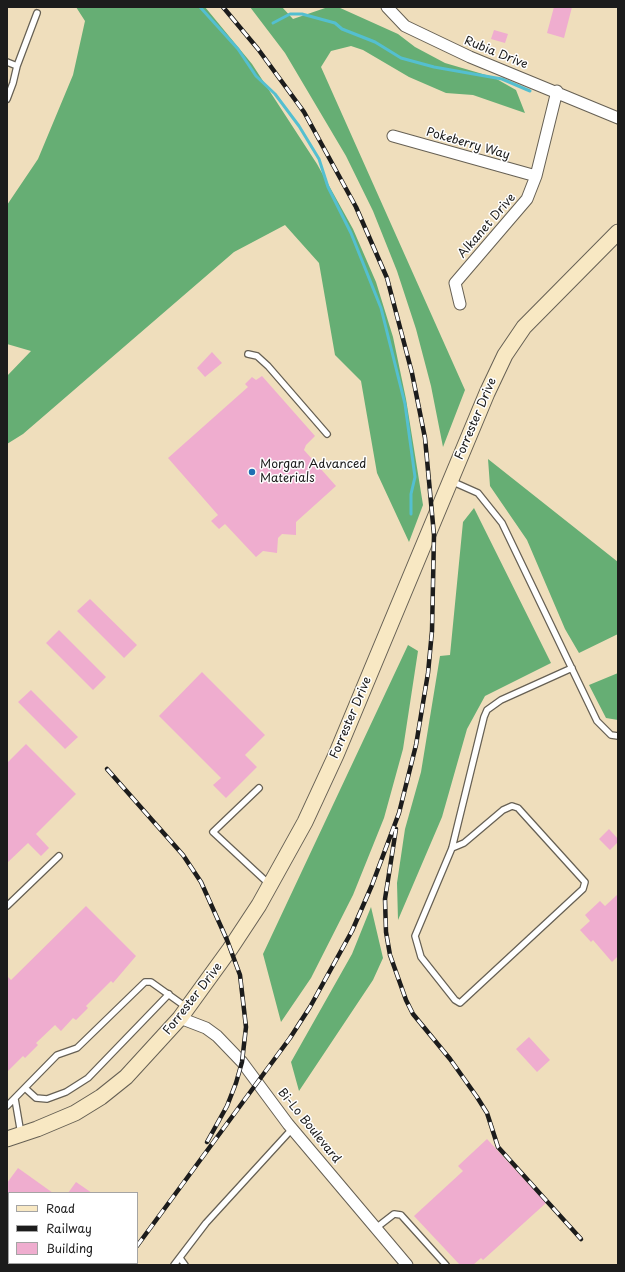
<!DOCTYPE html>
<html>
<head>
<meta charset="utf-8">
<style>
	body { margin:0 }
	#map { position:relative; width:625px; height:1272px; overflow:hidden; background:#efdebc; font-family:"Playpen Sans",sans-serif }
	canvas { display:block }
	.frame { position:absolute; inset:0; border:8px solid #1c1c1c; pointer-events:none }
	.legend { position:absolute; left:8px; top:1192px; width:130px; height:72px; box-sizing:border-box; background:#fff; border:1px solid #a4a4a4; margin:0; padding:5px 7px; list-style:none; font-size:12px; color:#1c1c1c }
	.legend li { display:flex; align-items:center; gap:8px; height:20px }
	.legend b { width:20px; border:1px solid #a4a4a4 }
</style>
</head>
<body>
<div id="map">
<canvas width="625" height="1272"></canvas>
<div class="frame"></div>
<ul class="legend">
<li><b style="height:5px;background:#f8e8c3"></b>Road</li>
<li><b style="height:5px;background:#1c1c1c"></b>Railway</li>
<li><b style="height:11px;background:#efadcf"></b>Building</li>
</ul>
</div>
<script>
const ctx = document.querySelector('canvas').getContext('2d');
ctx.lineJoin = 'round';
function fill(path, color) {
  ctx.fillStyle = color;
  ctx.fill(path, 'evenodd');
}
function shape(rows) {
  const path = new Path2D();
  for (const r of rows) {
    path.moveTo(r[0], r[1]);
    for (let i = 2; i < r.length; i += 2) path.lineTo(r[i], r[i + 1]);
  }
  return path;
}
function stroke(path, color, width, dash) {
  ctx.strokeStyle = color;
  ctx.lineWidth = width;
  ctx.lineCap = dash ? 'butt' : 'round';
  ctx.setLineDash(dash || []);
  ctx.stroke(path);
}
function write(font, color, halo, rows, align = 'center') {
  ctx.font = font + ' "Playpen Sans",sans-serif';
  ctx.lineWidth = 3;
  ctx.setLineDash([]);
  ctx.textBaseline = 'middle';
  ctx.strokeStyle = halo;
  ctx.fillStyle = color;
  for (const [text, x, y, turn = 0] of rows) {
    ctx.save();
    ctx.translate(x, y);
    ctx.rotate((+turn || 0) * Math.PI / 180);
    ctx.textAlign = isNaN(turn) ? turn : align;
    if (halo) ctx.strokeText(text, 0, 0);
    ctx.fillText(text, 0, 0);
    ctx.restore();
  }
}
fill(shape([
	[76,7,205,7,252,64,317,164,353,229,376,282,393,337,406,399,423,505,409,542,377,473,361,381,335,355,319,263,285,225,234,252,23,434,7,444,7,376,31,351,7,344,7,205,38,159,73,75,85,21],
	[250,7,282,7,293,19,328,7,338,7,398,34,415,47,445,63,493,77,516,90,525,113,473,95,446,93,409,77,363,50,351,46,331,51,321,67,465,390,443,447,431,386,416,329,397,271,373,211,346,156,285,53],
	[488,459,618,562,618,634,579,653,565,629,527,540,490,486],
	[474,508,551,663,485,696,467,729,442,817,398,920,397,883,405,829,421,772,440,656,450,655,463,522],
	[408,645,418,651,403,749,384,818,353,895,311,978,281,1022,263,954],
	[618,673,618,720,606,718,589,685],
	[371,907,383,958,373,980,299,1091,291,1062,352,954]
]), '#66ae74');
stroke(shape([
	[200,7,238,49,256,76,275,94,299,126,319,159,328,187,351,233,381,308,405,404,415,477,411,494,411,514],
	[273,23,290,14,302,14,335,23,342,29,375,42,401,58,434,67,502,79,530,91]
]), '#54bfd0', 3);
fill(shape([
	[554,7,572,7,564,38,547,33],
	[494,30,508,34,505,43,491,39],
	[212,352,222,363,205,377,197,368],
	[262,376,315,436,306,445,304,450,336,486,296,522,296,535,282,534,278,538,277,553,263,551,256,557,225,524,219,529,211,521,218,515,168,458,248,387,245,384,252,377,256,380],
	[90,599,137,645,124,658,77,611],
	[59,630,106,677,93,690,46,643],
	[202,672,265,735,245,755,257,767,226,798,213,785,221,778,159,716],
	[31,690,78,737,65,749,18,702],
	[26,744,76,794,36,834,49,848,41,856,28,843,7,863,7,763],
	[609,829,618,839,618,842,610,850,599,839],
	[618,894,618,956,612,962,593,940,591,942,580,930,590,921,585,915,600,901,605,906],
	[86,906,136,956,113,983,111,981,86,1006,88,1008,76,1020,73,1018,61,1031,55,1025,36,1043,38,1045,25,1058,23,1056,7,1072,7,976,11,980],
	[529,1037,550,1060,537,1072,516,1049],
	[487,1139,546,1203,483,1260,481,1258,473,1265,460,1265,414,1216,463,1171,458,1166],
	[18,1168,53,1193,7,1193,7,1183],
	[76,1182,92,1193,68,1193]
]), '#efadcf');
const lane = shape([
	[7,62,17,66],
	[7,99,13,83,17,66,37,13],
	[248,354,257,356,268,366,327,434],
	[451,481,478,493,502,523,597,721,611,735,618,736],
	[259,788,213,832,269,884],
	[452,848,464,843,503,810,512,806,518,808,585,882,583,889,460,1003,455,1000,421,957,415,936,452,848,484,717,487,710,501,700,572,668],
	[7,906,59,856],
	[25,1088,36,1098,47,1099,66,1092,88,1078,169,994],
	[15,1099,21,1134],
	[7,1106,57,1055,77,1048,145,982,151,982,186,1007],
	[376,1228,394,1214,401,1215,446,1265],
	[180,1258,185,1265],
	[174,1265,206,1223,292,1129]
]);
const street = shape([
	[387,7,405,26,470,57,618,118],
	[393,136,536,176],
	[460,304,455,283,527,199,536,176,557,91],
	[180,1018,206,1028,217,1036,242,1062,288,1124,407,1265]
]);
const secondary = shape([
	[7,1139,37,1129,75,1113,101,1097,126,1077,180,1018,230,949,259,905,305,822,336,755,487,393,505,355,524,327,618,232]
]);
stroke(lane, '#666054', 8);
stroke(street, '#666054', 13);
stroke(secondary, '#666054', 17);
stroke(lane, '#fff', 5.5);
stroke(street, '#fff', 11);
stroke(secondary, '#f8e8c3', 15);
const rail = shape([
	[107,769,183,855,201,882,227,940,240,975,246,1027,242,1062,236,1083,227,1106,207,1142],
	[396,829,385,899,386,932,390,955,406,1000,413,1014,450,1059,477,1097,487,1113,498,1147,581,1239],
	[137,1246,290,1038,310,1007,352,931,372,885,399,813,416,745,428,673,432,631,434,535,425,438,412,373,387,278,356,207,304,112,258,49,223,7],
	[123,1265,125,1263]
]);
stroke(rail, '#1c1c1c', 4.5);
stroke(rail, '#fff', 3, [9]);
for (const [x, y, r, color] of [
	[252,472,4,"#1f6fb2"]
]) {
  const dot = new Path2D();
  dot.arc(x, y, r, 0, 2 * Math.PI);
  ctx.fillStyle = color;
  ctx.fill(dot);
  stroke(dot, '#fff', 1.5);
}
write('12px', '#1c1c1c', '#fff', [
	["Rubia Drive",496,53,22],
	["Pokeberry Way",468,144,16],
	["Alkanet Drive",487,226,-49],
	["Forrester Drive",476,419,-67],
	["Forrester Drive",351,718,-67],
	["Forrester Drive",193,999,-52],
	["Bi-Lo Boulevard",309,1126,51]
]);
write('12px', '#1c1c1c', '#fff', [
	["Morgan Advanced",260,465],
	["Materials",260,479]
], 'left');
</script>
</body>
</html>
